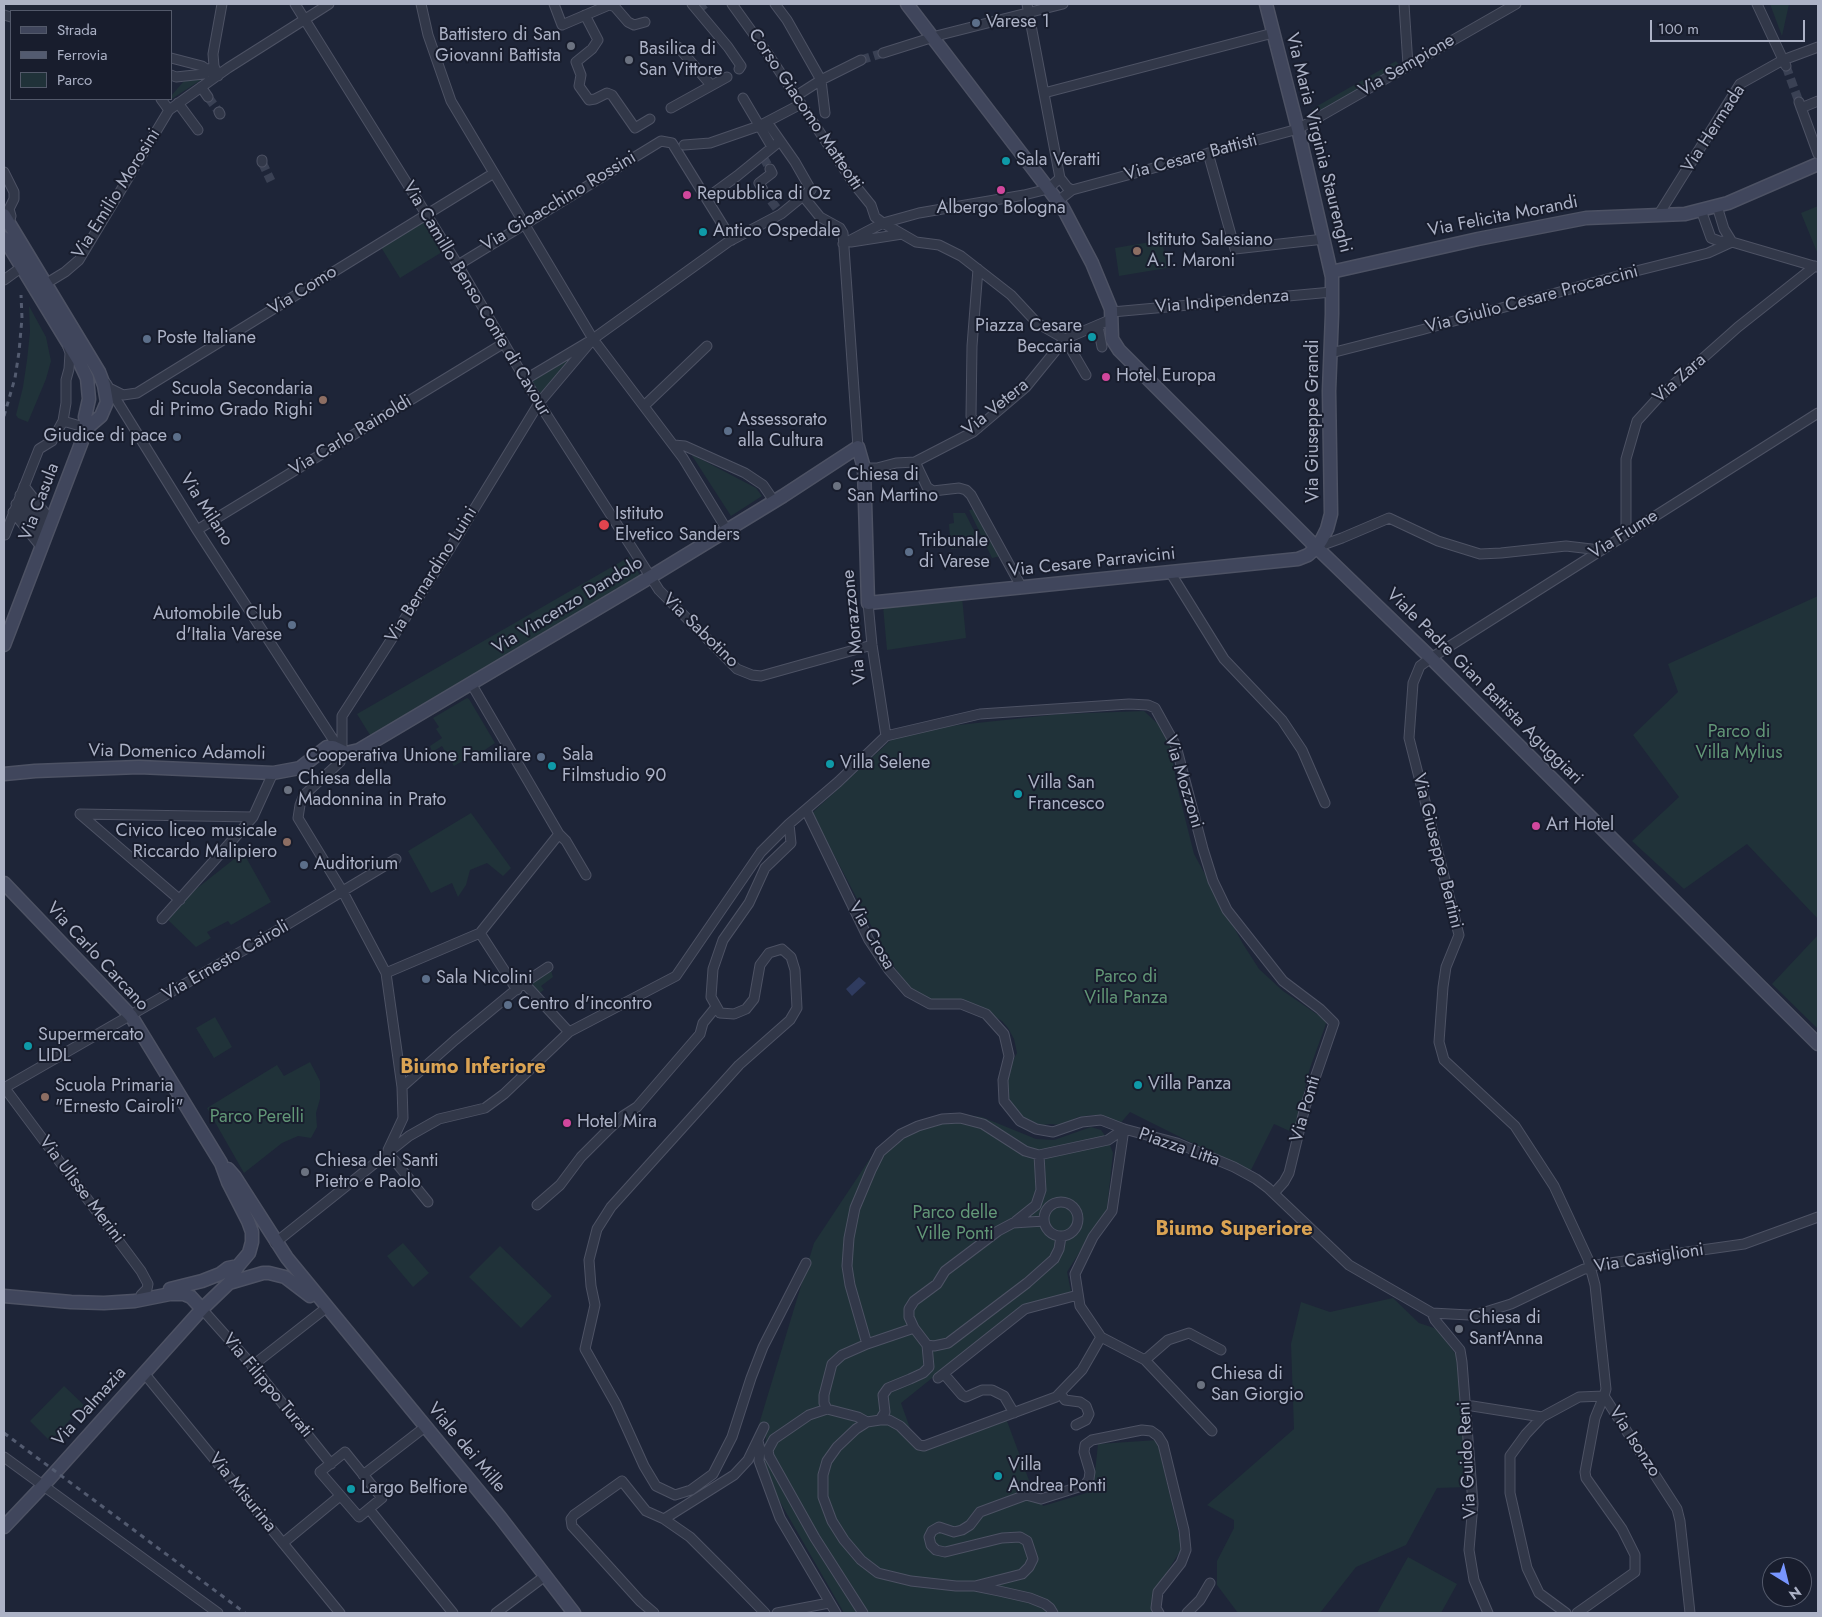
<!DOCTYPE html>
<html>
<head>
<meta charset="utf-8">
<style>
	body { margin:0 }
	#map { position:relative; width:1822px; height:1617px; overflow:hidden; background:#1e2538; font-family:Jost,sans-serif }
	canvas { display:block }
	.frame { position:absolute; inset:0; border:5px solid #acb2c6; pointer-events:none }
	.legend { position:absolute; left:10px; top:10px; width:162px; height:90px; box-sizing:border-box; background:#181d2d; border:1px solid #53596a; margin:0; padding:6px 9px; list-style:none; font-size:15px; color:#acb2c6 }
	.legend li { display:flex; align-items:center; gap:10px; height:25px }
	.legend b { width:25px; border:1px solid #53596a }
	.north { position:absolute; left:1762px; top:1557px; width:50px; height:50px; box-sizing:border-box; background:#181d2d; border:1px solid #53596a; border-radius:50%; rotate:144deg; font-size:14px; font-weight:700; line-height:20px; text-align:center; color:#acb2c6 }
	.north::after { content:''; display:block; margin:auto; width:18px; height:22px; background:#7896ff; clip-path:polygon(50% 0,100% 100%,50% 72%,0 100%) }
	.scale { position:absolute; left:1650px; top:20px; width:155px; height:22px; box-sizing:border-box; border:2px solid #acb2c6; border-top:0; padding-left:6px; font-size:15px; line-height:18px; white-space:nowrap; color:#acb2c6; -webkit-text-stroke:4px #181d2d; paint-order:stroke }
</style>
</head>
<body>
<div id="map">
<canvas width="1822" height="1617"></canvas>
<div class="frame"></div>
<ul class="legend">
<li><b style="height:6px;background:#40465c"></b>Strada</li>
<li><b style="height:6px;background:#535b70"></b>Ferrovia</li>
<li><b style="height:14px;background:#203239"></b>Parco</li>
</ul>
<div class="north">N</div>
<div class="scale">100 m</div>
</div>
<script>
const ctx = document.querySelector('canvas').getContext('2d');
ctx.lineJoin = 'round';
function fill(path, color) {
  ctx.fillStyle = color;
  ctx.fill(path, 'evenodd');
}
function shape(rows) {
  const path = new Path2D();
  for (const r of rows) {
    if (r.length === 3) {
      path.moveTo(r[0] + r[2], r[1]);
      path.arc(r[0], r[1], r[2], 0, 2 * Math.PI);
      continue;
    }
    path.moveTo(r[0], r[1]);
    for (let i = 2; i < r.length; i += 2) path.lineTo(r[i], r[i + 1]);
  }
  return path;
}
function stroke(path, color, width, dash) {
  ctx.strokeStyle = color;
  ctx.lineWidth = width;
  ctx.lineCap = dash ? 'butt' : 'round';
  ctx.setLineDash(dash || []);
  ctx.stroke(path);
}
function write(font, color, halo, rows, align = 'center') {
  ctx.font = font + ' Jost,sans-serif';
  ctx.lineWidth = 4;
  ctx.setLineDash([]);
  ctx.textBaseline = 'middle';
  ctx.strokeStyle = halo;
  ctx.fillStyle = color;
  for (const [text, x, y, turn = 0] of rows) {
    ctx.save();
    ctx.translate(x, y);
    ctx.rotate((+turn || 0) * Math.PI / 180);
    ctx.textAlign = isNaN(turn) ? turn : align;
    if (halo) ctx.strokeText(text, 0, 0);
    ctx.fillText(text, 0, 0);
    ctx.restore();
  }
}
fill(shape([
	[1770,4,1789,4,1782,36],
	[1396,61,1401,67,1314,117,1312,109],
	[204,76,204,78,170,100,168,100,171,99,171,96,184,81],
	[1818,206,1818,251,1817,252,1801,213],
	[421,218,442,252,400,278,379,244],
	[1162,240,1167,268,1119,276,1115,248],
	[29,306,46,337,51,361,46,379,28,422,18,418,16,415,23,387,27,360,30,332],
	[585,346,545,397,535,388,530,379],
	[691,454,756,488,762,496,731,516],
	[976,509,1001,556,992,558,969,510],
	[953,513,965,513,982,546,951,549,949,524,954,523],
	[629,557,640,575,370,735,357,714],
	[1818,596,1818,919,1747,844,1684,889,1632,841,1679,797,1633,735,1678,692,1668,664],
	[962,597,966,638,887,650,883,606],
	[467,698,469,699,495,743,473,758,471,756,454,766,442,746,432,752,430,746,442,738,436,729,439,727,433,718],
	[1144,711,1158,724,1170,745,1177,786,1194,854,1243,944,1259,969,1283,991,1327,1021,1310,1068,1294,1133,1274,1124,1250,1172,1130,1112,1118,1126,1103,1116,1092,1115,1078,1117,1062,1125,1050,1124,1037,1126,1026,1120,1015,1110,1010,1099,1004,1101,1003,1080,1017,1053,1014,1039,1008,1028,1002,1021,974,1004,959,1000,940,1002,922,998,908,988,886,954,812,813,892,739,931,728,1060,714],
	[471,813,511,868,503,876,487,863,470,870,466,885,458,897,452,883,431,893,408,851],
	[243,852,271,902,231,925,228,921,207,932,211,938,196,947,168,920,186,897],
	[1818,935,1818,1029,1772,984],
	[550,967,553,977,541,986,544,990,536,995,526,983],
	[215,1017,232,1047,214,1058,196,1028],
	[310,1062,320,1081,320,1099,316,1113,317,1127,311,1138,298,1136,282,1143,244,1173,207,1108,277,1065,284,1076],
	[951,1113,982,1117,1036,1139,1054,1140,1091,1127,1101,1130,1108,1140,1113,1153,1107,1209,1067,1272,1071,1292,1022,1306,901,1403,916,1445,1004,1413,1030,1483,1043,1506,1093,1491,1098,1444,1157,1440,1182,1548,1154,1593,1152,1613,844,1613,776,1495,763,1459,766,1437,756,1434,814,1243,875,1151,904,1128,930,1118],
	[403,1243,429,1273,413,1287,387,1256],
	[500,1246,552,1296,521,1328,469,1277],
	[1393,1298,1419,1323,1437,1329,1457,1356,1469,1487,1437,1488,1406,1545,1356,1567,1320,1613,1238,1613,1217,1585,1217,1561,1234,1528,1234,1520,1207,1505,1294,1429,1291,1344,1301,1302,1330,1312],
	[64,1386,84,1405,50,1441,30,1421],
	[1408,1557,1457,1584,1441,1613,1377,1613]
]), '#203239');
fill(shape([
	[859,977,866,983,852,996,846,989]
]), '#2f3b5f');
stroke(shape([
	[700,8,705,4],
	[861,60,883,53],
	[1786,66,1799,102],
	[208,97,219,112],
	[763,157,770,169],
	[262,162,271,181],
	[763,190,778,210]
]), '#3a4154', 9, [9, 4.5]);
const street = shape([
	[295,4,458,265,539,403,659,590,737,669,752,675,761,676,872,645],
	[421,4,428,35,451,101,593,339,683,458,727,530],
	[554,4,562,25,609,5],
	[608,4,615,7,628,22,634,25,645,22],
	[692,4,728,47,741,66,739,69],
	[732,4,768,54,854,184,871,205,875,217,883,223,916,242,939,245,961,256,1011,295,1037,323,1065,339,1086,375],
	[775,4,787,20,821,80,825,113],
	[1027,4,1060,178,1067,187,1072,190],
	[1404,4,1408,65],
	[1757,4,1786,66],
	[4,15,11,17],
	[585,15,598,40,592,49,576,62,581,75,579,86,589,100,595,99,607,93,612,95,635,128,650,119],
	[678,47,711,85],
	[883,53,940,35,1063,4],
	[171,58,202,66,217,76],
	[171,75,176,77,204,74,211,68],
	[218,76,214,66,213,54,222,4],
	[201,87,208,97],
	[1044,93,1273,33],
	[796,96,821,80,861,60],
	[743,98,772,147],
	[161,99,169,110],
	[1799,102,1818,154],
	[178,103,198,130],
	[671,108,727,77],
	[1801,108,1818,101],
	[219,112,220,114],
	[767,122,795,162,811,190,803,196,820,217,840,228,843,233,858,447],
	[684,145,710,143,759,126,801,104],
	[1208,153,1235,249,1324,239],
	[262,160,262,162],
	[4,172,14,192,14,199,9,209,11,216,9,223],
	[763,190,759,183,772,173,770,169],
	[707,198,737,176,780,141],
	[1058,201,1072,190,1298,129,1516,4],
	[1717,206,1724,229,1732,242],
	[1701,210,1711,238,1719,241,1732,242,1817,267],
	[1659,214,1740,84,1783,60,1818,47],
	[851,242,902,234],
	[843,244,883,223,919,213,1024,195,1048,189,1060,178],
	[458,265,661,141,672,143,732,240],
	[4,280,26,264],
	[42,286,65,272,79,260,169,110,228,68,329,4],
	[1112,312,1332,292],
	[1093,328,1098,326,1102,347],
	[1331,353,1421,330,1636,271,1708,253,1732,242],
	[526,379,593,339,728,242,781,214,803,196],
	[106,383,197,530,340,750],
	[109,388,123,395,137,393,494,173],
	[644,406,707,346],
	[63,421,87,428],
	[978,428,971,416,972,346,978,269],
	[674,445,685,446,745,473,763,485,774,501],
	[915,462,927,487,933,491,959,488,966,490,971,495,1022,588],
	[864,468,877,468,896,463,915,462,973,432,1026,387,1065,339,1112,319],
	[24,486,52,522],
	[20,495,48,531],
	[16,504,45,539],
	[13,512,42,548],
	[197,530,504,343],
	[1626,534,1626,459,1637,421,1657,399,1738,327,1815,266],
	[5,535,39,449,52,441,63,421,66,403,66,380,69,369,70,353,68,347],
	[1317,547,1342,538,1389,518,1438,541,1480,554,1501,553,1566,546,1600,550],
	[1170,572,1224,659,1282,720,1302,750,1325,803],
	[868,603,872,645,886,736],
	[472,685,559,834,566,841,586,875],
	[806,810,869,940,889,970,908,992,930,1004,961,1004,986,1014,1004,1034,1009,1056,1003,1080,1004,1101,1020,1121,1036,1129,1053,1132,1082,1122,1101,1120,1124,1129,1177,1143,1234,1167,1256,1179,1268,1188,1349,1265,1432,1313,1469,1315,1482,1313,1511,1304,1584,1269,1590,1269,1596,1265,1744,1244,1818,1217],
	[80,814,253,817],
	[80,814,180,900],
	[789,824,791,843,765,868,749,903,723,940,713,969,711,997,720,1013,734,1014,746,1009,754,999,760,965,769,953,782,949,791,957,795,970,797,1008,790,1020,739,1065,611,1207,597,1229,589,1260,591,1286,595,1305,585,1349,616,1404,644,1466,656,1486,675,1495,691,1490,713,1474,732,1437,751,1378,763,1347,806,1263],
	[162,919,253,817,273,773],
	[480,933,517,990],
	[386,973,480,933,559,834],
	[524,983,569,1032],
	[4,1087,141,1271,148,1284,147,1289,141,1295],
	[402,1087,455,1040,524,983,548,967],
	[4,1088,263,939,396,859],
	[1124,1129,1112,1211,1093,1237,1075,1274,1080,1306,1101,1337,1145,1360,1168,1340,1189,1333,1221,1350],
	[388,1150,403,1118,402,1087,386,973,343,892,298,818,300,805,304,795,340,762,342,755,342,716,451,547,539,403,593,339],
	[394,1160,428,1202],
	[1061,1219,17],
	[537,1205,560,1185,581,1157,607,1131,623,1116,637,1107,700,1034,703,1023,716,1007],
	[1016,1221,1036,1205,1041,1190,1039,1155],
	[275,1243,409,1136,439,1119,485,1108,504,1094,569,1032,676,976,761,852,789,824,838,782,886,736,980,714,1129,704,1148,705,1155,708,1176,746,1203,849,1213,881,1227,910,1283,981,1320,1009,1334,1023,1305,1107,1289,1173,1284,1182,1274,1193],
	[202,1309,251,1364,331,1464],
	[1432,1313,1435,1320,1460,1350,1462,1362,1473,1504,1469,1550,1474,1580,1488,1613],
	[867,1344,850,1285,847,1266,849,1238,855,1208,871,1170,880,1152,901,1134,918,1126,942,1119,960,1118,983,1124,1025,1151,1039,1155,1108,1140,1124,1129],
	[927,1345,934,1346,948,1343,1027,1283,1054,1259,1059,1249,1061,1237],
	[1145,1360,1212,1431],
	[252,1366,326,1308],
	[144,1373,340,1613],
	[944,1374,962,1395,966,1397,982,1390,992,1390,1004,1396,1014,1413],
	[938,1378,1025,1309,1078,1295],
	[1060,1393,1065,1400,1080,1402,1086,1406,1089,1414,1086,1420,1076,1425],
	[1466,1405,1542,1417],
	[827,1409,809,1415,774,1439,768,1450,769,1456,815,1538,863,1613],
	[880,1420,885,1412,883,1395,888,1388,910,1379,923,1373,929,1367,927,1345,914,1328],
	[867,1422,858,1417,827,1409,824,1403,824,1395,832,1364,842,1355,867,1344,914,1328,909,1317,909,1309,914,1301,937,1284,945,1271,998,1231,1013,1223,1044,1221],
	[758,1441,760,1449,759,1461,780,1518,836,1613],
	[345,1452,382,1498,359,1517,320,1472,345,1452],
	[4,1457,218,1613],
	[363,1475,425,1427],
	[369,1509,453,1613],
	[664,1519,734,1475,748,1460,764,1427],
	[283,1543,340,1496],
	[975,1586,1022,1574,1029,1567,1033,1559,1027,1541,1020,1537,1002,1538,945,1552,936,1550,931,1545,929,1537,932,1531,939,1527,954,1532,962,1530,970,1525,980,1512,1026,1495,1041,1499,1085,1485,1089,1479,1090,1472,1084,1452,1085,1445,1092,1440,1142,1430,1151,1431,1158,1436,1163,1444,1184,1530,1186,1550,1181,1563,1158,1592,1156,1608,1159,1613],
	[496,1613,545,1576],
	[654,1613,640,1601,572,1526,571,1519,574,1515,622,1481,646,1511,664,1519,690,1537,728,1575,765,1613],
	[777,1613,829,1603],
	[1053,1613,1050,1608,1045,1604,1030,1598,999,1591,975,1586,956,1586,911,1581,878,1573,861,1560,844,1540,832,1521,823,1497,823,1475,827,1461,837,1447,856,1429,867,1422,880,1420,889,1420,900,1426,919,1445,924,1446,1056,1397,1082,1370,1101,1337],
	[1187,1613,1200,1600,1210,1583],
	[1566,1613,1539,1593,1527,1568,1510,1493,1510,1456,1526,1434,1542,1417,1579,1397,1604,1396,1595,1418,1585,1472,1586,1478,1622,1529,1635,1555,1635,1572,1577,1613],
	[1690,1613,1680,1521,1677,1509,1604,1396,1606,1389,1595,1285,1588,1259,1554,1186,1515,1126,1444,1060,1439,1042,1443,987,1446,967,1459,935,1409,738,1413,683,1420,666,1431,658,1818,413]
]);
const secondary = shape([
	[907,4,1063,208,1092,263,1111,309,1112,339,1119,350,1313,544,1431,658,1818,1044],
	[4,215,99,372,104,385,107,402,101,416,87,428],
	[4,238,79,361,87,378,89,399,85,417,87,428,4,645],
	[1331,272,1478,239,1586,218,1685,214,1728,203,1818,164],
	[4,774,35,771,139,767,273,773,300,768,327,747,333,747,346,753,359,750,642,582,783,496,858,447,864,468,868,603,1298,559,1308,555,1317,547,1322,539,1327,529,1331,514,1329,391,1332,314,1332,277,1298,129,1266,4],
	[4,883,131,1016,221,1163,228,1182,248,1221,252,1232,252,1242,249,1253,238,1266,229,1283,202,1309,42,1487,4,1527],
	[228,1169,235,1177,287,1258,500,1517,574,1613],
	[229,1283,263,1273,269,1273,285,1277,310,1296],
	[170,1289,202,1281,220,1274,228,1268,238,1266],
	[4,1296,71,1302,104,1303,135,1301,170,1294,184,1294,191,1297,202,1309]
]);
stroke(street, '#4d5264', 11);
stroke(secondary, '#4d5264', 15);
stroke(street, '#323849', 9);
stroke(secondary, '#40465c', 12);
stroke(shape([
	[4,416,15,378,19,352,22,318,21,295],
	[4,1433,245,1613]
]), '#535b70', 3, [5, 5]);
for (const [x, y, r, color] of [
	[976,23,5,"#5c6f8a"],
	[571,46,5,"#6b7280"],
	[629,60,5,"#6b7280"],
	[1006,161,5,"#0f9aa8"],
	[1001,190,5,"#d1479c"],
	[687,195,5,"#d1479c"],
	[703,232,5,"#0f9aa8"],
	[1137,251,5,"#8d6e63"],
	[1092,337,5,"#0f9aa8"],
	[147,339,5,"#5c6f8a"],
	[1106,377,5,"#d1479c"],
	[323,400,5,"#8d6e63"],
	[728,431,5,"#5c6f8a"],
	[177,437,5,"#5c6f8a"],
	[837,486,5,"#6b7280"],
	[604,525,6,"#e0444e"],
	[909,552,5,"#5c6f8a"],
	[292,625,5,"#5c6f8a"],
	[541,757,5,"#5c6f8a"],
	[830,764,5,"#0f9aa8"],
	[552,766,5,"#0f9aa8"],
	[288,790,5,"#6b7280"],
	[1018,794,5,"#0f9aa8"],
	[1536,826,5,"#d1479c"],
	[287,842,5,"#8d6e63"],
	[304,865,5,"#5c6f8a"],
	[426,979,5,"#5c6f8a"],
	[508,1005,5,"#5c6f8a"],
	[28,1046,5,"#0f9aa8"],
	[1138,1085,5,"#0f9aa8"],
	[45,1097,5,"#8d6e63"],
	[567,1123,5,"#d1479c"],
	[305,1172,5,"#6b7280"],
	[1459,1329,5,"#6b7280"],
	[1201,1385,5,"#6b7280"],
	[998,1476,5,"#0f9aa8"],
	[351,1489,5,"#0f9aa8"]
]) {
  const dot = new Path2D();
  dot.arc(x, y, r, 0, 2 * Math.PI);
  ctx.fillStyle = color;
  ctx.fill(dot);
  stroke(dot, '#181d2d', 2);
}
write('18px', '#acb2c6', '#181d2d', [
	["Varese 1",986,23],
	["Battistero di San",561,36,"right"],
	["Giovanni Battista",561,57,"right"],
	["Basilica di",639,50],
	["San Vittore",639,71],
	["Sala Veratti",1016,161],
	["Repubblica di Oz",697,195],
	["Albergo Bologna",1001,209,"center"],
	["Antico Ospedale",713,232],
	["Istituto Salesiano",1147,241],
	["A.T. Maroni",1147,262],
	["Piazza Cesare",1082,327,"right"],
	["Beccaria",1082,348,"right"],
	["Poste Italiane",157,339],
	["Hotel Europa",1116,377],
	["Scuola Secondaria",313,390,"right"],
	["di Primo Grado Righi",313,411,"right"],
	["Assessorato",738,421],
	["alla Cultura",738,442],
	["Giudice di pace",167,437,"right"],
	["Chiesa di",847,476],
	["San Martino",847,497],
	["Istituto",615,515],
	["Elvetico Sanders",615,536],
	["Tribunale",919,542],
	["di Varese",919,563],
	["Automobile Club",282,615,"right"],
	["d'Italia Varese",282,636,"right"],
	["Sala",562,756],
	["Filmstudio 90",562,777],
	["Cooperativa Unione Familiare",531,757,"right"],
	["Villa Selene",840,764],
	["Chiesa della",298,780],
	["Madonnina in Prato",298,801],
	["Villa San",1028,784],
	["Francesco",1028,805],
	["Art Hotel",1546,826],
	["Civico liceo musicale",277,832,"right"],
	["Riccardo Malipiero",277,853,"right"],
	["Auditorium",314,865],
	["Sala Nicolini",436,979],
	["Centro d'incontro",518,1005],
	["Supermercato",38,1036],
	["LIDL",38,1057],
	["Villa Panza",1148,1085],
	["Scuola Primaria",55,1087],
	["\"Ernesto Cairoli\"",55,1108],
	["Hotel Mira",577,1123],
	["Chiesa dei Santi",315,1162],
	["Pietro e Paolo",315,1183],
	["Chiesa di",1469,1319],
	["Sant'Anna",1469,1340],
	["Chiesa di",1211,1375],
	["San Giorgio",1211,1396],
	["Villa",1008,1466],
	["Andrea Ponti",1008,1487],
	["Largo Belfiore",361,1489]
], 'left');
write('18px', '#acb2c6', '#181d2d', [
	["Via Sempione",1407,66,-30],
	["Corso Giacomo Matteotti",805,110,56],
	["Via Hermada",1714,129,-57],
	["Via Maria Virginia Staurenghi",1318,143,76],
	["Via Cesare Battisti",1191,158,-15],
	["Via Emilio Morosini",117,194,-58],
	["Via Gioacchino Rossini",559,202,-31],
	["Via Felicita Morandi",1503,217,-11],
	["Via Como",303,291,-32],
	["Via Camillo Benso Conte di Cavour",476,299,59],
	["Via Giulio Cesare Procaccini",1532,300,-15],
	["Via Indipendenza",1222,302,-5],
	["Via Zara",1680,379,-42],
	["Via Vetera",996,408,-39],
	["Via Giuseppe Grandi",1314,421,-90],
	["Via Carlo Rainoldi",351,436,-31],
	["Via Casula",40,502,-69],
	["Via Milano",206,510,57],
	["Via Fiume",1624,535,-32],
	["Via Cesare Parravicini",1092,563,-6],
	["Via Bernardino Luini",432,575,-58],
	["Via Vincenzo Dandolo",568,606,-31],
	["Via Morazzone",855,627,-96],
	["Via Sabotino",700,631,44],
	["Viale Padre Gian Battista Aguggiari",1484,687,45],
	["Via Domenico Adamoli",177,753,1],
	["Via Mozzoni",1183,782,73],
	["Via Giuseppe Bertini",1437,851,76],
	["Via Crosa",871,936,60],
	["Via Carlo Carcano",97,957,47],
	["Via Ernesto Cairoli",226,961,-30],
	["Via Ponti",1306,1109,-74],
	["Piazza Litta",1179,1148,19],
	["Via Ulisse Merini",81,1190,53],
	["Via Castiglioni",1649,1259,-9],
	["Via Filippo Turati",267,1386,50],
	["Via Dalmazia",90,1407,-48],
	["Via Isonzo",1634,1442,57],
	["Viale dei Mille",466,1448,50],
	["Via Guido Reni",1468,1460,-93],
	["Via Misurina",242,1493,51]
]);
write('18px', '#629777', '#181d2d', [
	["Parco di",1739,733],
	["Villa Mylius",1739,754],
	["Parco di",1126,978],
	["Villa Panza",1126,999],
	["Parco Perelli",257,1118],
	["Parco delle",955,1214],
	["Ville Ponti",955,1235]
]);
write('bold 20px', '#daa353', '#181d2d', [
	["Biumo Inferiore",473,1068],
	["Biumo Superiore",1234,1230]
]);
</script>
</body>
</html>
